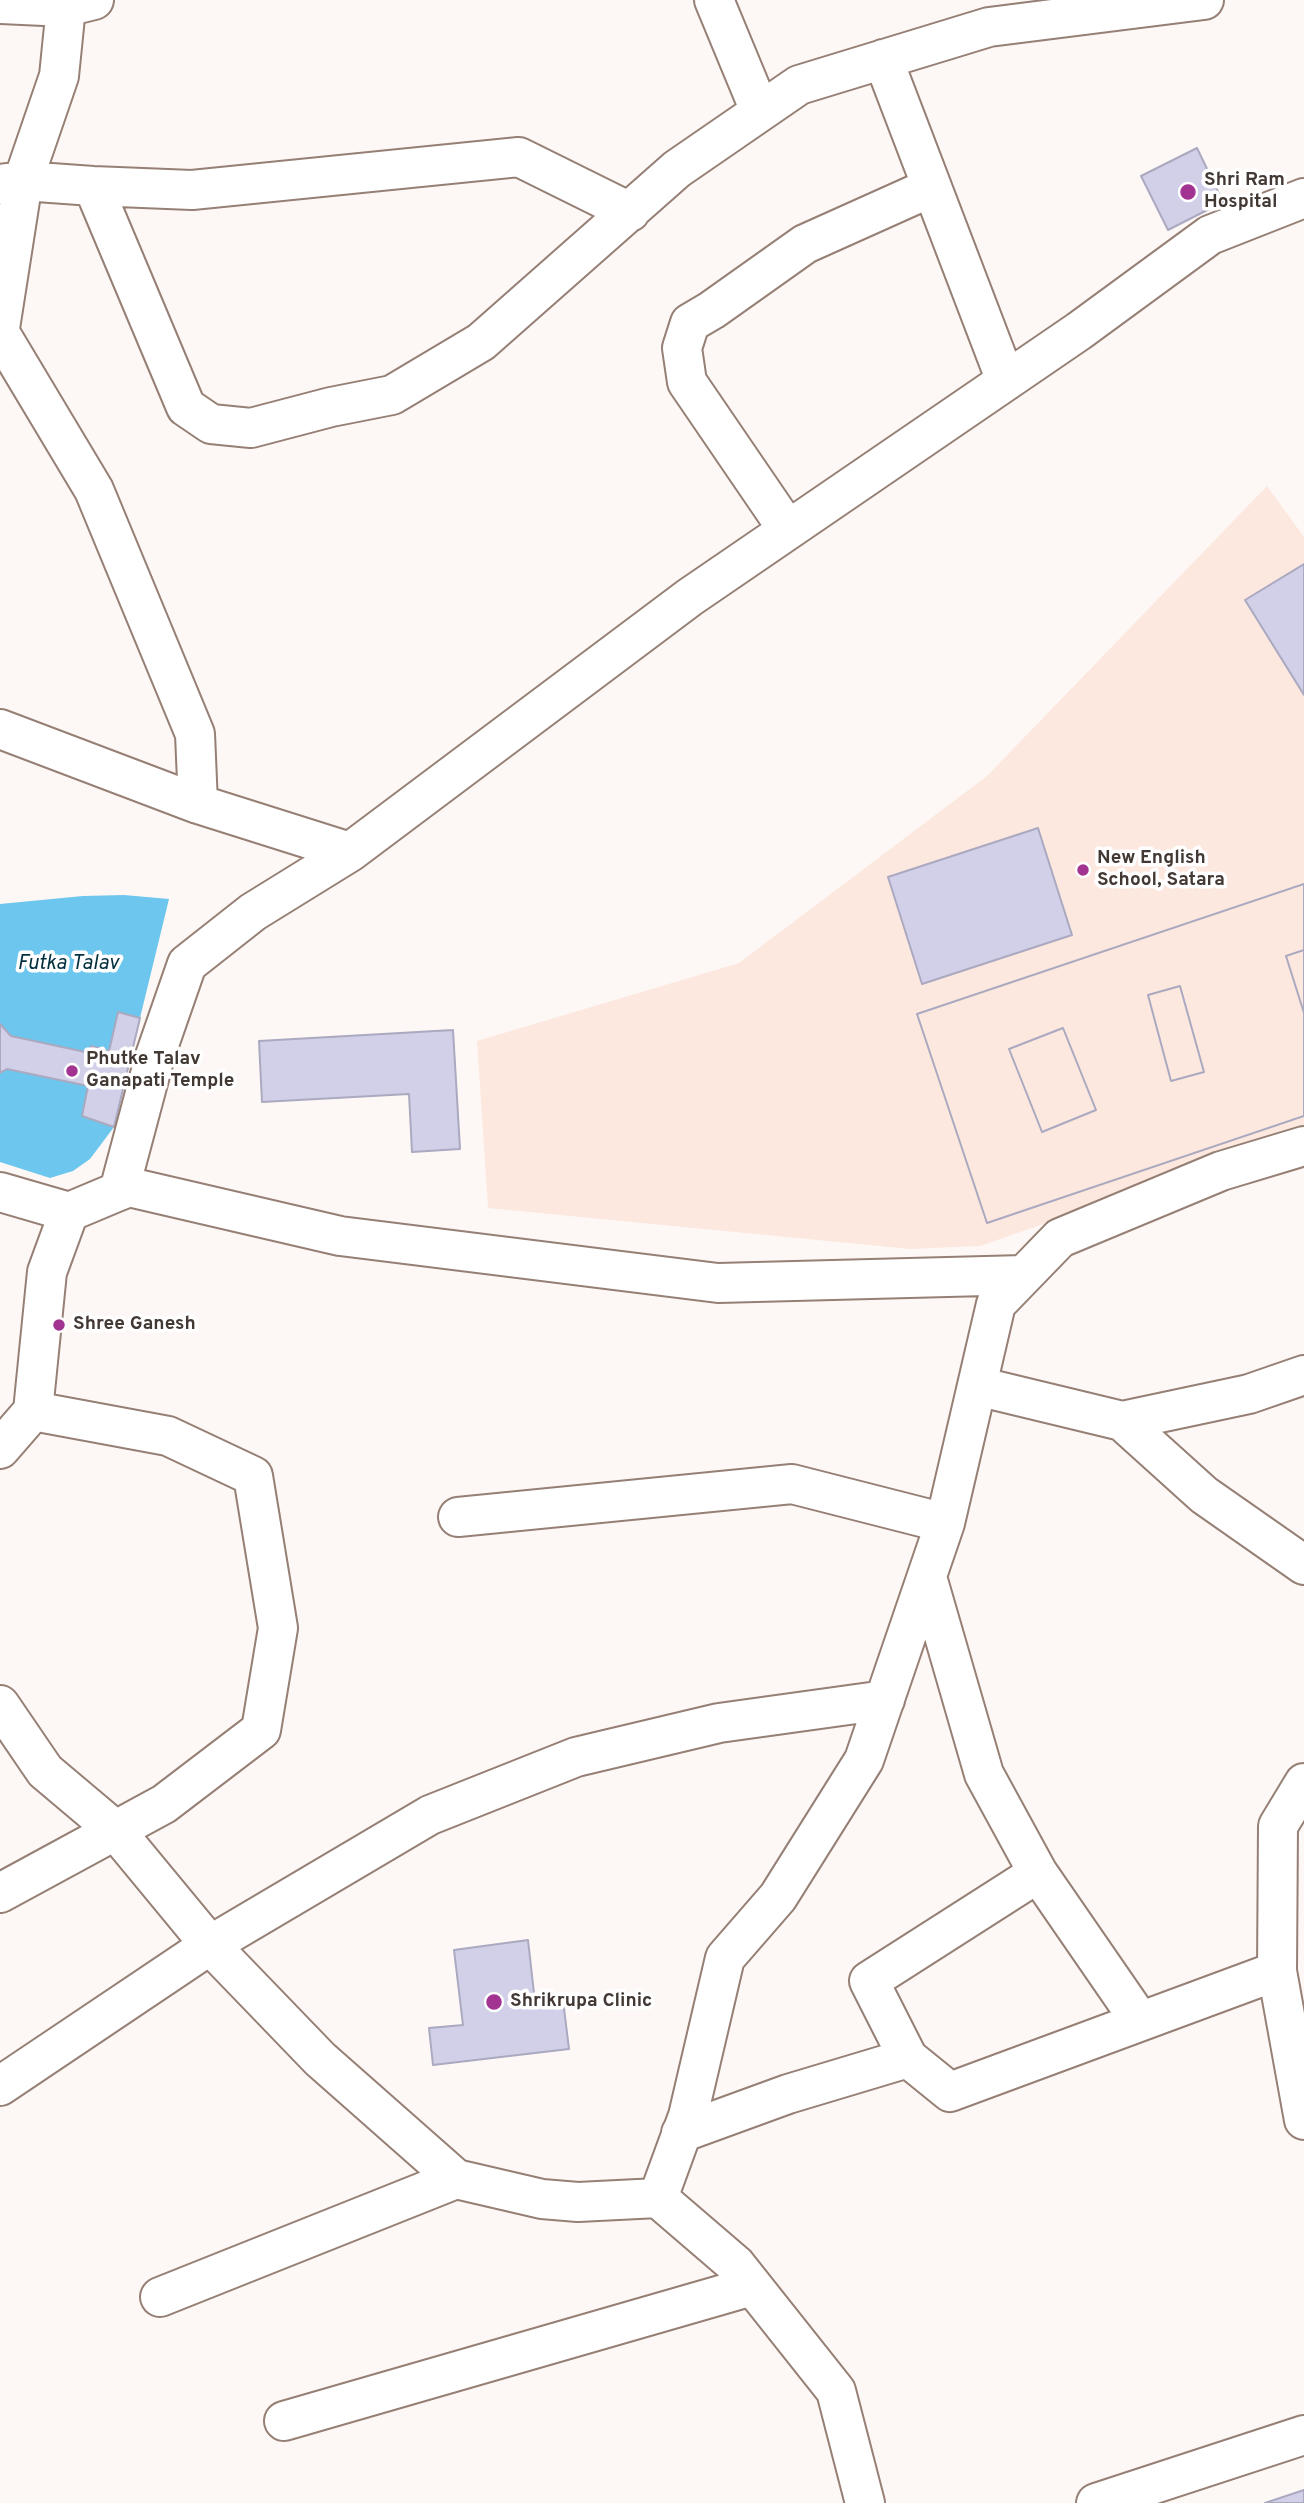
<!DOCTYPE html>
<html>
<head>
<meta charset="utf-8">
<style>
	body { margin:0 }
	canvas { display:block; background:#fdf8f5 }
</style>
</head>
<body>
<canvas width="1304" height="2503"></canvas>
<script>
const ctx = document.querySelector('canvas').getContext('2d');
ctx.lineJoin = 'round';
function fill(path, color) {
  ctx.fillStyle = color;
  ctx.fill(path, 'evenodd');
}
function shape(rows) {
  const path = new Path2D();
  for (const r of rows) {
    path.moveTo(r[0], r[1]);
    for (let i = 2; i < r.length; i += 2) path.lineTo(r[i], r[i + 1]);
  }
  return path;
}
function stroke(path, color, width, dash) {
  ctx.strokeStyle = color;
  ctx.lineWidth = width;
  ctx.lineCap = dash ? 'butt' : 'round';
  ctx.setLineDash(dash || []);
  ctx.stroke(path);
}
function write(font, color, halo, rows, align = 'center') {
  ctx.font = font + ' Overpass,sans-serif';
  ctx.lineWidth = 7;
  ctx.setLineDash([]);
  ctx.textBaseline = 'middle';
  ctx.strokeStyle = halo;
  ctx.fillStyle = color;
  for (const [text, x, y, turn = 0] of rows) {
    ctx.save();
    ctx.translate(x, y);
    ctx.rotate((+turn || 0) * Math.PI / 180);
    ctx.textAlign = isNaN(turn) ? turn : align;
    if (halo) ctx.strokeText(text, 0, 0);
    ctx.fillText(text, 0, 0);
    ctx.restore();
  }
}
fill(shape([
	[1267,486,1304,537,1304,1134,980,1246,910,1249,488,1208,477,1041,739,963,987,776]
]), '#fde8df');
fill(shape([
	[124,895,169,899,140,1018,118,1012,109,1051,91,1046,90,1053,11,1036,0,1024,0,904,83,896],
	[7,1069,88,1086,82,1116,114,1127,90,1159,73,1171,50,1178,0,1162,0,1073]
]), '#6cc6ed');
const building = shape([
	[1197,148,1223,202,1168,230,1141,176,1197,148],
	[1304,564,1304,695,1245,600,1304,564],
	[1038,828,1072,935,922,984,888,877,1038,828],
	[1304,884,1304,950,1286,956,1304,1013,1304,1116,987,1223,917,1014,1304,884],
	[1180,986,1204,1072,1171,1081,1148,995,1180,986],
	[1063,1028,1096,1110,1042,1132,1009,1049,1063,1028],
	[1304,884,1304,1116,987,1223,917,1014,1304,884],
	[1304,950,1304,1013,1286,956,1304,950],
	[1180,986,1204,1072,1171,1081,1148,995,1180,986],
	[118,1012,140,1018,114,1127,82,1116,88,1086,7,1069,0,1073,0,1024,11,1036,90,1053,91,1046,109,1051,118,1012],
	[1063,1028,1096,1110,1042,1132,1009,1049,1063,1028],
	[453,1030,460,1149,412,1152,409,1094,262,1102,259,1041,453,1030],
	[528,1940,535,2002,563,2000,569,2049,433,2065,429,2028,463,2025,454,1950,528,1940],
	[1304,2490,1304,2503,1265,2503,1304,2490]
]);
fill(building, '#d2d0e8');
stroke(building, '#aaa9c0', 2);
const minor = shape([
	[714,0,760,111],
	[0,4,66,7,63,0],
	[883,59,1006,381],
	[0,184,23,181,93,186,192,190,519,157,630,212],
	[93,186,186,407,211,424,251,428,331,407,392,395,481,342,677,169,799,85,989,27,1204,0],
	[0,328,23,181,59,76,66,7,94,0],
	[0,333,94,490,195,734,198,804],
	[788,530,687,382,682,348,690,323,712,310,805,244,932,187],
	[0,729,198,804,350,852],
	[119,1191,129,1187,340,1236,718,1283,1024,1275],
	[0,1192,69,1212],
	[977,1386,1122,1421,1249,1394,1304,1375],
	[1122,1421,1204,1495,1304,1565],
	[0,1449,33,1411,47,1272,69,1212,119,1191,155,1056,187,964,253,912,350,852,690,597,1079,331,1210,235,1304,198],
	[458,1517,792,1484,945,1523],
	[927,1577,984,1774,1038,1873,1140,2021],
	[0,1705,45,1771,115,1830,210,1945,320,2059,456,2179],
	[1304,1783,1278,1826,1277,1971,1304,2120],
	[0,1893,164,1804,261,1730,278,1628,253,1476,168,1436,33,1411],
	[908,2058,869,1981,1038,1873],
	[0,2086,210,1945,430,1815,576,1757,719,1723,885,1700],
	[681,2133,788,2094,908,2058,950,2092,1277,1971],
	[658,2198,736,2265,836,2391,865,2503],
	[160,2297,456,2179,542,2199,578,2202,658,2198,688,2116,725,1958,778,1897,864,1760,945,1523,996,1304,1060,1238,1221,1171,1304,1146],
	[284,2421,752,2286],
	[1096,2503,1304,2435]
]);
stroke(minor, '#967f74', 42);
stroke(minor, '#fff', 38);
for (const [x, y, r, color] of [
	[1188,192,9,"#a23391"],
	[1083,870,7,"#a23391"],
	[72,1071,7,"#a23391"],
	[59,1325,7,"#a23391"],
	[494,2002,9,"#a23391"]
]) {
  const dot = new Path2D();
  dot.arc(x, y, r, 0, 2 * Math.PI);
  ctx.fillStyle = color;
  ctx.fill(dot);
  stroke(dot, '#fff', 2.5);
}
write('bold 19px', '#433934', '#fff', [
	["Shri Ram",1204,181],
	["Hospital",1204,203],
	["New English",1097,859],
	["School, Satara",1097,881],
	["Phutke Talav",86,1060],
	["Ganapati Temple",86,1082],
	["Shree Ganesh",73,1325],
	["Shrikrupa Clinic",510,2002]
], 'left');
write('italic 21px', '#032f3e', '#fff', [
	["Futka Talav",68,965]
]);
</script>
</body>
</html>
